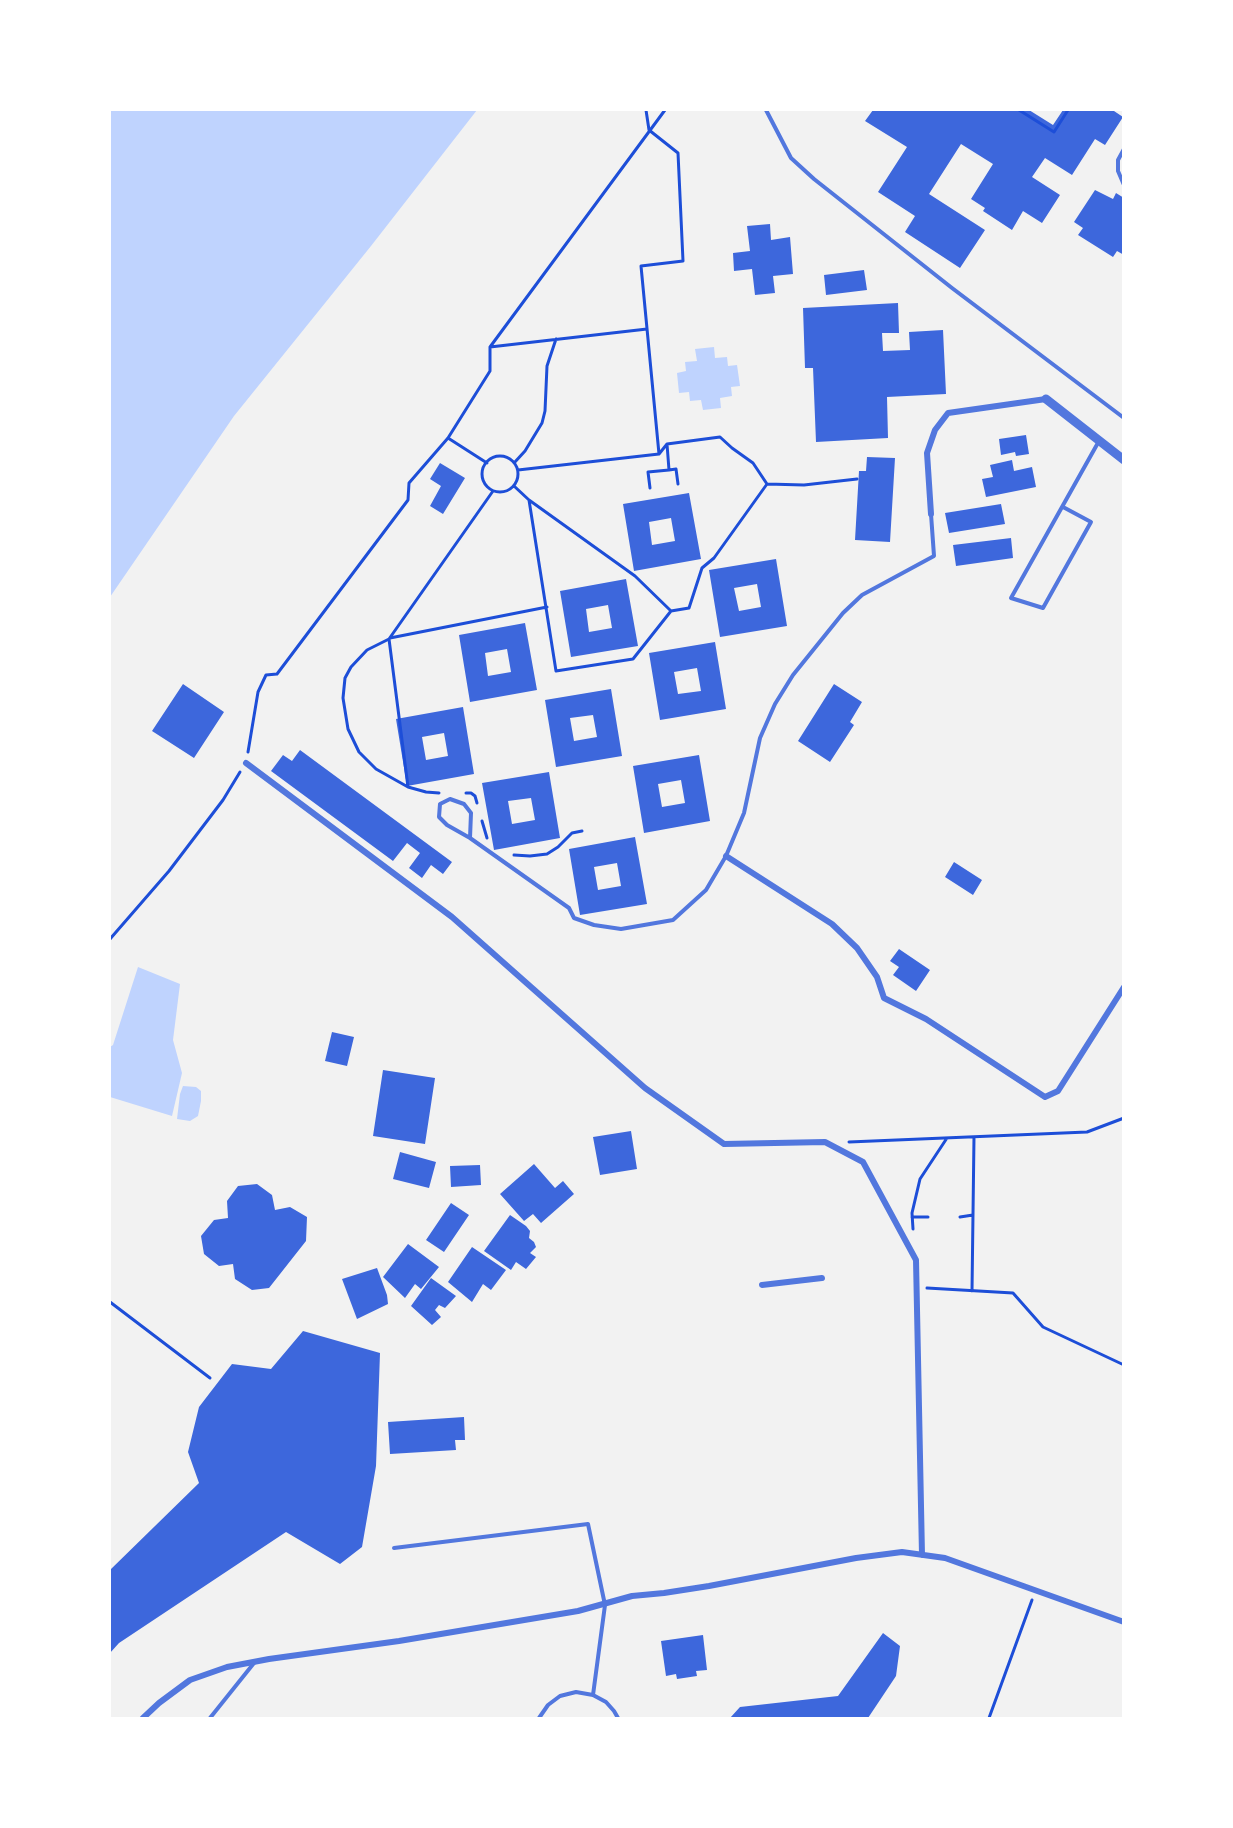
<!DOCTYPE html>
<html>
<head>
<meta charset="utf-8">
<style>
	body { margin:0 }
	#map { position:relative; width:1233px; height:1828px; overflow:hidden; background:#f2f2f2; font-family:"Fira Sans",sans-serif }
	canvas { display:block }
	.frame { position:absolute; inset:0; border:111px solid #fff; pointer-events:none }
</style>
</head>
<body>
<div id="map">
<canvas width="1233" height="1828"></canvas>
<div class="frame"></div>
</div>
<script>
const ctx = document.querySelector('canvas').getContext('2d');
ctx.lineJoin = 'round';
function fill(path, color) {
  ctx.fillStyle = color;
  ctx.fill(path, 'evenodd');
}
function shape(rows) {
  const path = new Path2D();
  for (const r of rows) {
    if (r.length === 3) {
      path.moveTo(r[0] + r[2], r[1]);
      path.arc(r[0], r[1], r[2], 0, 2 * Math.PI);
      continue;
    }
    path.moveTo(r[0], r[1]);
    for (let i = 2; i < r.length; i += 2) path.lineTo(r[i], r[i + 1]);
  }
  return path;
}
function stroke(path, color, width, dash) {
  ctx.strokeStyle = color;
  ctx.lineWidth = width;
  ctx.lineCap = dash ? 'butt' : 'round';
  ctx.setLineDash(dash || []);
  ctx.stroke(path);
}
fill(shape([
	[110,110,477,110,371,246,234,416,110,597],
	[714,347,715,358,727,357,728,366,737,365,740,386,731,387,732,396,720,398,721,408,703,410,701,400,690,401,689,392,679,393,677,373,686,371,685,362,697,361,695,349],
	[138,967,180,984,173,1040,182,1073,172,1116,110,1097,110,1047,113,1045],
	[183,1086,196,1087,201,1091,201,1101,198,1116,190,1121,177,1119,180,1094]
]), '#bfd3fe');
fill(shape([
	[873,110,1029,110,1053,125,1063,110,1114,110,1114,111,1123,117,1105,145,1095,139,1072,175,1045,158,1032,177,1060,195,1042,223,1023,211,1012,230,983,211,985,208,971,199,993,164,961,144,929,194,985,230,960,268,905,232,915,216,878,192,907,147,865,121],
	[1095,190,1113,199,1116,193,1124,198,1124,255,1117,251,1113,257,1078,235,1083,228,1074,222],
	[770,224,771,240,790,237,793,274,773,276,775,293,755,295,752,269,734,271,733,253,750,251,747,226],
	[864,270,867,290,826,295,824,275],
	[898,303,899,333,882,333,883,351,910,350,909,332,943,330,946,394,887,397,888,438,816,442,813,368,805,368,803,308],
	[1026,435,1029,454,1016,456,1015,452,1001,455,999,439],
	[867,457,895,458,890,542,855,540,859,471,866,471],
	[1012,460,1014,471,1032,467,1036,487,986,497,982,479,993,477,990,465],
	[440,463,465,478,443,514,430,506,441,486,430,479],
	[689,493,701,559,634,571,623,504],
	[671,518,675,541,652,545,649,522],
	[1001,504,1005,524,949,533,945,513],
	[1011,538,1013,558,956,566,953,545],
	[776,559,787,626,720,637,709,570],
	[757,584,761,607,739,611,734,588],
	[626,579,638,646,571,657,560,591],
	[608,605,612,628,589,632,586,609],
	[525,623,537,690,470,702,459,635],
	[507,649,511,672,488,676,485,653],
	[715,642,726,709,660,720,649,653],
	[697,668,701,691,678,694,674,672],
	[183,684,224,712,194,758,152,731],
	[834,684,862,702,850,722,854,725,830,762,798,741],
	[611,689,622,756,556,767,545,700],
	[593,715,597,737,574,741,570,718],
	[463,707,474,774,407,786,396,719],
	[444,733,448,756,426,760,422,737],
	[300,750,452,862,443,874,431,865,422,878,409,868,420,853,407,843,393,861,271,771,283,755,292,761],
	[699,755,710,821,644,833,633,766],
	[681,780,685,803,662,807,658,784],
	[549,772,560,838,494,850,482,783],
	[531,798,535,820,512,824,508,801],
	[635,837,647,904,580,915,569,849],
	[617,863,621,886,598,890,594,867],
	[954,862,982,880,973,895,945,877],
	[899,949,930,970,916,991,893,975,899,967,890,961],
	[332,1032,354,1037,347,1066,325,1061],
	[383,1070,435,1078,425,1144,373,1136],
	[631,1131,637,1169,600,1175,593,1137],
	[400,1152,436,1162,429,1188,393,1179],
	[534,1164,555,1188,563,1181,574,1194,541,1223,533,1214,524,1221,500,1194],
	[480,1165,481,1185,451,1187,450,1166],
	[257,1184,272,1195,275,1210,290,1207,307,1217,306,1241,269,1288,252,1290,235,1279,233,1264,219,1266,204,1254,201,1236,214,1220,228,1218,227,1201,238,1186],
	[451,1203,469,1215,444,1252,426,1240],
	[510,1215,526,1226,530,1231,529,1238,534,1242,536,1247,530,1253,536,1257,526,1269,516,1262,511,1270,484,1251],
	[408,1244,439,1267,421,1289,415,1284,405,1298,383,1277],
	[472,1247,506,1270,491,1290,483,1284,472,1302,448,1282],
	[377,1268,387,1295,388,1304,357,1319,342,1279],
	[431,1278,456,1296,445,1308,439,1305,435,1310,441,1317,432,1325,411,1306],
	[303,1331,380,1353,376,1466,362,1547,340,1564,286,1532,119,1643,110,1653,110,1570,199,1483,188,1452,199,1407,232,1364,271,1369],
	[464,1417,465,1440,455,1440,456,1450,390,1454,388,1422],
	[883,1633,900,1646,896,1676,868,1718,730,1718,740,1707,838,1696],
	[703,1635,707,1670,696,1671,697,1676,677,1679,676,1674,666,1676,661,1641]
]), '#3d67dc');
stroke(shape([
	[646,110,649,130,678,153,683,261,641,266,659,454],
	[1019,110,1054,132,1068,110],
	[490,347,647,329],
	[448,438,487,463],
	[500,474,18],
	[514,463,525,451,542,423,545,411,547,366,556,339],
	[518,470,659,454,667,444,720,437,732,448,753,463,767,484,804,485,857,479],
	[669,470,676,469,678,484],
	[514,486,529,500,635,576,671,611],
	[650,488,648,472,669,470,667,444],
	[529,500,556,671,633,659,671,611,689,608,702,568,714,558,767,484],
	[390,638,547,607],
	[389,639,493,491],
	[248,752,258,692,266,675,277,674,408,500,409,483,448,438,490,371,490,347,665,110],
	[408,787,376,769,359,752,348,729,343,698,345,678,351,667,367,650,389,639,408,787,426,792,439,793],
	[466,793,471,793,475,796,477,803],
	[482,821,487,838],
	[514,855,530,856,547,854,558,847,572,833,582,831],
	[110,939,169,871,223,800,240,772],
	[849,1142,1087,1132,1124,1118],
	[912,1217,928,1217],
	[960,1217,973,1215],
	[913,1229,912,1213,920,1179,947,1138],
	[927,1288,1013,1293,1043,1327,1124,1365],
	[972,1291,974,1137],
	[110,1302,210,1378],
	[989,1718,1032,1600]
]), '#1d4ed8', 3);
stroke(shape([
	[766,110,791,158,814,179,952,288,1124,418],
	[1124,149,1118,160,1118,171,1124,185],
	[1063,507,1091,522,1043,608,1011,598,1099,441],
	[470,838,471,813,464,804,450,799,440,804,439,817,447,825,470,838,569,908,574,918,594,925,621,929,673,920,706,890,726,856,744,813,760,738,775,704,793,675,843,613,862,595,934,556,931,514],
	[394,1548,588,1524,605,1605,593,1695],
	[210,1718,254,1663],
	[539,1718,548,1705,560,1696,576,1692,593,1695,606,1702,614,1711,618,1718]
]), '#5277de', 4);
stroke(shape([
	[931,514,927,453,935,430,948,413,1046,399],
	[246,763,452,917,645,1088,724,1144,825,1142,863,1162,916,1260,922,1555],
	[726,856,832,924,857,948,877,977,884,998,926,1019,1045,1097,1058,1091,1124,987],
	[762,1285,822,1278],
	[143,1718,159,1703,190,1680,227,1667,269,1659,399,1641,578,1611,632,1596,664,1593,709,1586,856,1558,902,1552,945,1558,1124,1622]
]), '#5277de', 6);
stroke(shape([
	[1046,399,1124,460]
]), '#5277de', 9);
</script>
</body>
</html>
